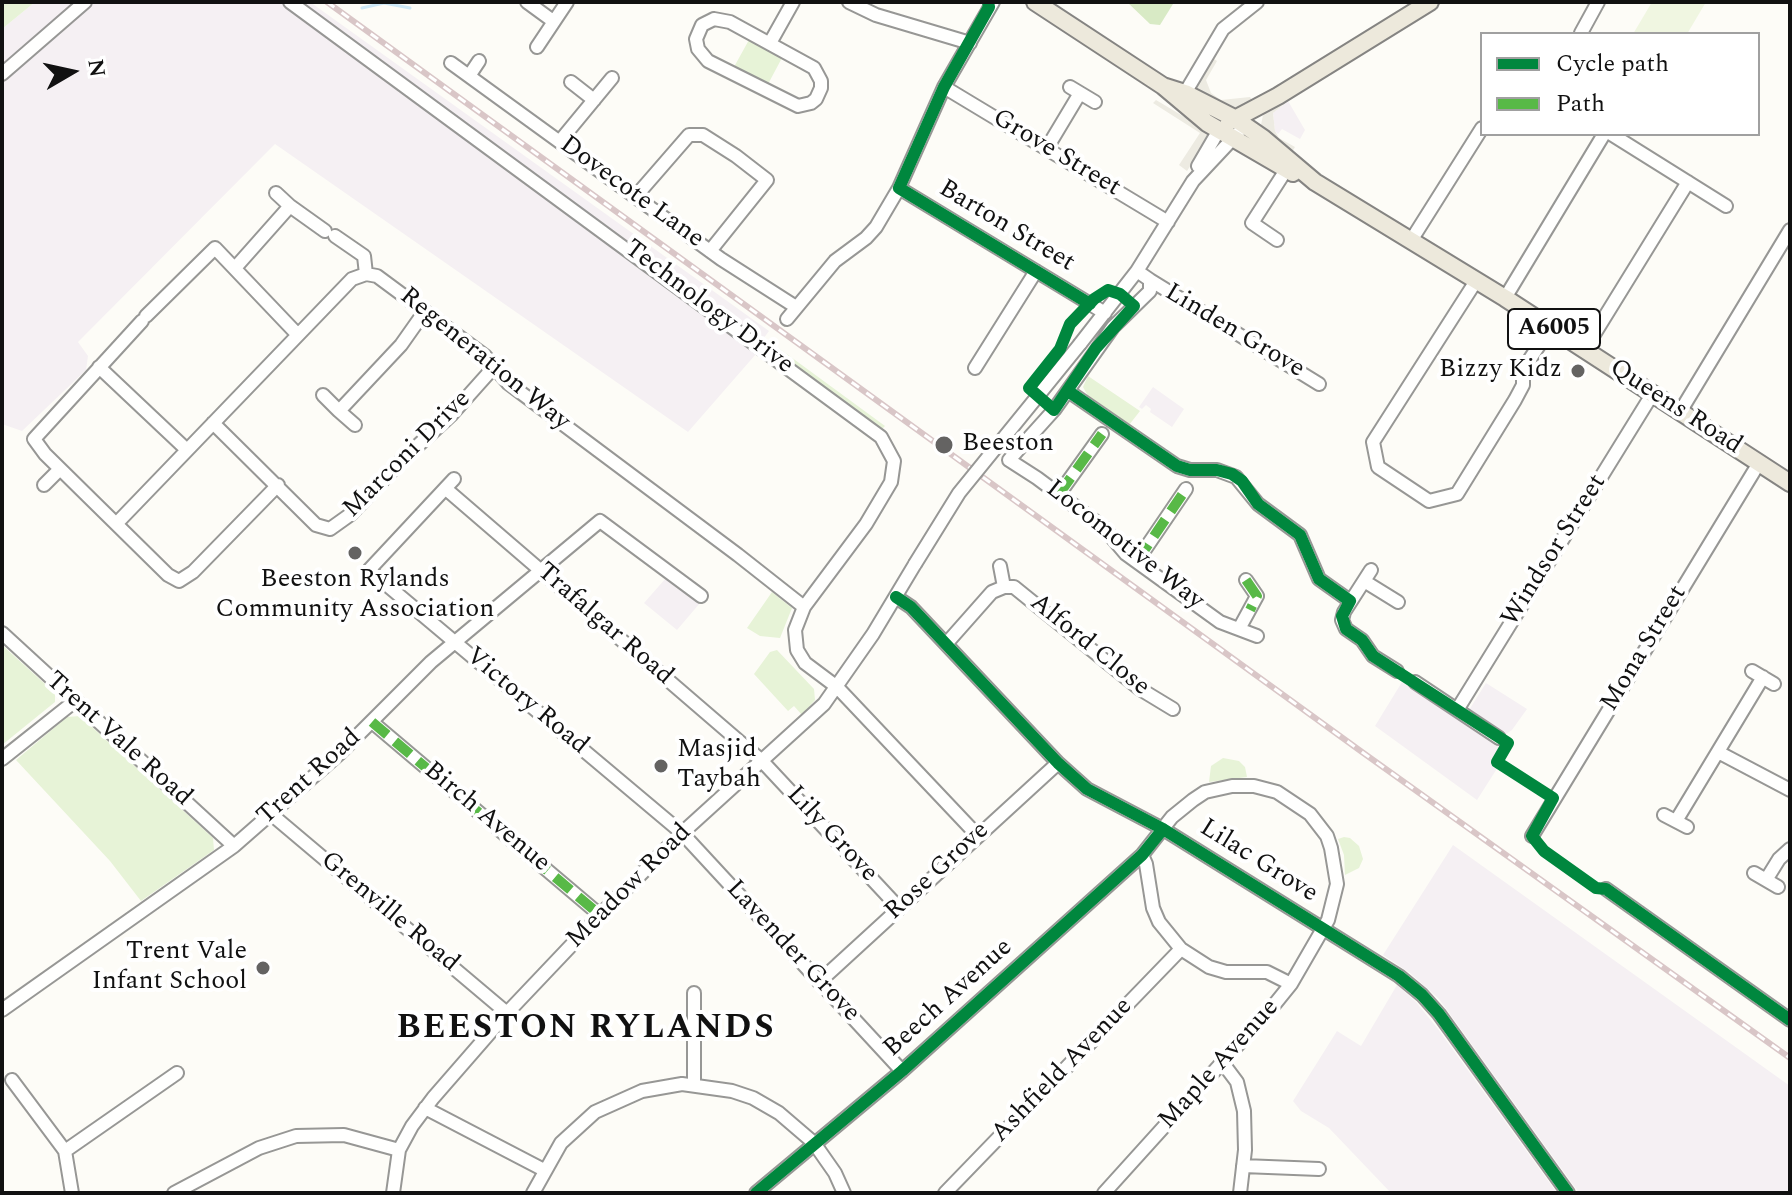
<!DOCTYPE html>
<html>
<head>
<meta charset="utf-8">
<style>
	body { margin:0 }
	#map { position:relative; width:1792px; height:1195px; overflow:hidden; background:#fdfcf7; font-family:Spectral,serif }
	canvas { display:block }
	.frame { position:absolute; inset:0; border:4px solid #111; pointer-events:none }
	.legend { position:absolute; left:1480px; top:32px; width:280px; height:104px; box-sizing:border-box; background:#fff; border:2px solid #a0a0a0; margin:0; padding:10px 14px; list-style:none; font-size:24px; color:#111 }
	.legend li { display:flex; align-items:center; gap:16px; height:40px }
	.legend b { width:40px; border:2px solid #a0a0a0 }
	.north { position:absolute; left:32px; top:32px; width:80px; height:80px; -webkit-text-stroke:6px #fff; paint-order:stroke; rotate:81deg; font-size:22px; font-weight:700; line-height:32px; text-align:center; color:#111 }
	.north::after { content:''; display:block; margin:auto; width:28px; height:36px; background:#111; clip-path:polygon(50% 0,100% 100%,50% 72%,0 100%) }
</style>
</head>
<body>
<div id="map">
<canvas width="1792" height="1195"></canvas>
<div class="frame"></div>
<ul class="legend">
<li><b style="height:10px;background:#00873e"></b>Cycle path</li>
<li><b style="height:10px;background:#58b947"></b>Path</li>
</ul>
<div class="north">N</div>
</div>
<script>
const ctx = document.querySelector('canvas').getContext('2d');
ctx.lineJoin = 'round';
function fill(path, color) {
  ctx.fillStyle = color;
  ctx.fill(path, 'evenodd');
}
function shape(rows) {
  const path = new Path2D();
  for (const r of rows) {
    path.moveTo(r[0], r[1]);
    for (let i = 2; i < r.length; i += 2) path.lineTo(r[i], r[i + 1]);
  }
  return path;
}
function stroke(path, color, width, dash) {
  ctx.strokeStyle = color;
  ctx.lineWidth = width;
  ctx.lineCap = dash ? 'butt' : 'round';
  ctx.setLineDash(dash || []);
  ctx.stroke(path);
}
function write(font, color, halo, rows, align = 'center') {
  ctx.font = font + ' Spectral,serif';
  ctx.lineWidth = 8;
  ctx.setLineDash([]);
  ctx.textBaseline = 'middle';
  ctx.strokeStyle = halo;
  ctx.fillStyle = color;
  for (const [text, x, y, turn = 0] of rows) {
    ctx.save();
    ctx.translate(x, y);
    ctx.rotate((+turn || 0) * Math.PI / 180);
    ctx.textAlign = isNaN(turn) ? turn : align;
    if (halo) ctx.strokeText(text, 0, 0);
    ctx.fillText(text, 0, 0);
    ctx.restore();
  }
}
fill(shape([
	[35,2,310,2,769,331,755,350,756,354,688,432,275,144,78,342,88,356,86,370,22,431,2,424,2,29],
	[1288,101,1305,130,1300,139,1282,129,1278,134,1275,131,1273,113],
	[1153,387,1184,409,1172,427,1150,412,1151,409,1146,405,1142,409,1139,407],
	[666,578,700,603,677,630,644,603],
	[1402,682,1503,748,1493,764,1498,767,1477,800,1375,726],
	[1486,683,1527,709,1512,730,1506,734,1469,710],
	[1453,845,1790,1086,1790,1193,1579,1193,1439,999,1410,973,1383,955],
	[1397,985,1416,1002,1438,1029,1557,1193,1391,1193,1329,1128,1301,1111,1293,1101,1337,1031,1361,1046]
]), '#f5f0f3');
fill(shape([
	[2,2,35,2,2,29],
	[750,38,783,56,767,86,734,67],
	[776,347,780,349,885,426,882,429,773,350],
	[1088,376,1140,411,1129,425,1088,396,1083,387],
	[772,592,792,608,780,638,760,636,747,628],
	[2,645,55,693,55,702,2,745],
	[777,650,814,689,815,700,802,715,794,706,788,711,754,674,770,652],
	[80,716,213,838,214,850,141,901,110,861,16,760,67,717],
	[1223,758,1239,761,1245,767,1247,777,1209,782,1211,766],
	[1344,837,1350,838,1359,846,1363,859,1359,868,1345,875,1344,855,1338,839]
]), '#e7f3d7');
fill(shape([
	[1127,2,1172,2,1173,4,1160,25,1150,24]
]), '#d8eac5');
fill(shape([
	[1652,2,1706,2,1687,34,1633,34]
]), '#f0f6e1');
fill(shape([
	[1222,44,1214,59,1217,61,1206,80,1211,93,1221,100,1250,97,1252,100,1278,84,1281,89,1243,108,1229,108,1197,90,1197,84],
	[1286,97,1288,101,1273,113,1275,131,1279,138,1295,147,1290,155,1262,130,1261,125,1263,115],
	[1156,100,1203,128,1208,134,1206,141,1187,171,1179,165,1200,133,1153,103]
]), '#edebe2');
stroke(shape([
	[362,8,384,3,410,8]
]), '#cde8f7', 3);
const minor = shape([
	[290,2,881,437,894,461,891,482,866,524,804,607,795,630,797,650,805,663,837,687,978,836],
	[527,2,553,21],
	[849,2,876,15,970,43],
	[714,19,730,22,814,68,821,81,821,88,816,99,811,103,798,106,708,61,698,49,696,39,702,25,714,19],
	[1581,33,1598,2],
	[770,43,793,2],
	[537,47,567,2],
	[451,63,721,259,796,307],
	[2,74,85,2],
	[469,76,479,61],
	[571,82,594,100],
	[944,87,1168,222],
	[1070,87,1095,102],
	[1185,93,1223,29,1257,2],
	[1611,134,1726,206],
	[560,141,612,78],
	[1047,148,1080,93],
	[1198,166,1219,130],
	[899,188,1105,313],
	[636,196,689,135,703,135,736,156,767,180,710,251],
	[290,206,325,231],
	[335,236,364,256,366,274],
	[1412,239,1482,128],
	[1277,240,1252,223,1286,170],
	[235,268,290,206,276,193],
	[1137,271,1150,280,1150,291,1113,327,1054,410,1009,460,1037,478,1104,528,1126,554,1220,622,1257,636],
	[1150,280,1319,384],
	[1476,281,1373,442,1378,467,1429,501,1457,494,1515,400,1523,385,1523,373,1528,362,1551,327],
	[1505,298,1604,134],
	[146,316,215,248,297,334],
	[787,319,835,261,866,238,876,227,899,188,944,87,993,2],
	[142,321,34,439,45,454,168,575,179,581,193,572,278,485],
	[1080,344,1137,271,1193,181,1238,133],
	[1585,349,1688,182],
	[99,367,187,450],
	[975,368,1036,271],
	[1068,391,1177,466,1190,470,1217,470,1236,477,1258,504,1300,535,1319,579,1350,601],
	[323,395,339,411,401,345,425,311],
	[339,411,355,425],
	[1680,412,1790,230],
	[213,423,316,525,330,529,351,514,400,462,452,414,494,367],
	[454,479,369,570,682,833,902,1071],
	[44,485,60,469],
	[446,489,762,761,899,908],
	[1059,494,1102,434],
	[117,523,352,279,366,274,377,276,485,356,508,383,738,555,804,607],
	[1137,561,1186,489],
	[1000,566,1004,587],
	[1371,570,1344,612,1342,620,1346,629,1362,640,1373,656,1397,671],
	[1364,581,1398,602],
	[896,597,911,607,1058,763,1087,789,1163,829,1399,976,1422,995,1439,1014,1568,1193],
	[1239,629,1257,596,1246,580],
	[2,633,234,846],
	[946,644,992,592,1004,587,1014,587,1140,689,1173,709],
	[1752,671,1774,684],
	[1415,682,1499,738],
	[1457,710,1653,393],
	[372,722,600,915],
	[1718,752,1790,790],
	[2,759,75,701],
	[271,814,507,1013],
	[1664,815,1687,827],
	[1676,821,1763,677],
	[1532,836,1759,463],
	[1142,855,1146,864,1153,908,1159,922,1181,949,1209,967,1226,972,1267,972,1291,984],
	[1754,873,1778,887],
	[1766,880,1779,859,1790,849],
	[1606,889,1790,1020],
	[819,982,1058,763],
	[694,993,694,1085],
	[2,1010,234,846,339,754,431,662,600,521,701,596],
	[1222,1062,1237,1082,1244,1111,1245,1150,1240,1193],
	[12,1080,65,1151],
	[425,1108,544,1170],
	[1243,1166,1319,1169],
	[72,1193,65,1151,177,1073],
	[174,1193,259,1148,296,1136,344,1135,399,1150],
	[393,1193,399,1150,412,1126,433,1098,507,1013,600,915,682,833,824,704,873,634,915,564],
	[533,1193,561,1143,595,1112,642,1091,682,1084,732,1091,753,1098,779,1113,814,1143,835,1173,844,1193],
	[756,1193,902,1071,1142,855,1172,817,1193,800,1205,792,1232,786,1254,786,1277,792,1310,814,1327,836,1331,848,1337,884,1328,920,1291,984,1274,1005,1104,1193],
	[945,1193,1181,949]
]);
const major = shape([
	[1035,2,1163,86,1207,123,1293,173],
	[1163,86,1185,93,1234,118,1263,138,1315,182,1505,298,1790,483],
	[1229,122,1278,96,1430,2]
]);
stroke(minor, '#979795', 16);
stroke(major, '#858482', 20);
stroke(minor, '#fffffe', 12);
stroke(major, '#ede9dc', 16);
const rail = shape([
	[327,2,1362,752,1790,1058]
]);
stroke(rail, '#d9c6c7', 6);
stroke(rail, '#fff', 3, [9]);
const minorBridge = shape([
	[915,564,959,493,1080,344]
]);
stroke(minorBridge, '#979795', 16, []);
stroke(minorBridge, '#fffffe', 12);
stroke(shape([
	[1059,494,1102,434],
	[1137,561,1186,489],
	[1246,580,1257,596,1250,610],
	[372,722,600,915]
]), '#58b947', 10, [20, 10]);
stroke(shape([
	[988,2,989,7,944,87,899,188,1090,304],
	[1108,290,1120,294,1134,306,1096,348,1054,410,1029,388,1060,349,1070,324,1094,299,1108,290],
	[1068,391,1177,466,1190,470,1217,470,1232,474,1242,481,1258,504,1300,535,1319,579,1350,601,1342,616,1346,629,1362,640,1373,656,1508,743,1497,762,1553,798,1532,836,1544,851,1596,888,1606,889,1790,1020],
	[896,597,911,607,1058,763,1087,789,1163,829,1399,976,1422,995,1439,1014,1568,1193],
	[756,1193,902,1071,1142,855,1163,829]
]), '#00873e', 12);
for (const [x, y, r, color] of [
	[1578,371,8,"#646362"],
	[944,445,10,"#646362"],
	[355,553,8,"#646362"],
	[661,766,8,"#646362"],
	[263,968,8,"#646362"]
]) {
  const dot = new Path2D();
  dot.arc(x, y, r, 0, 2 * Math.PI);
  ctx.fillStyle = color;
  ctx.fill(dot);
  stroke(dot, '#fff', 3);
}
for (const [x, y, w] of [
	[1554,329,92]
]) {
  const box = new Path2D();
  box.roundRect(x - w / 2, y - 20, w, 40, 6);
  ctx.fillStyle = '#fff';
  ctx.fill(box);
  stroke(box, '#111', 2);
}
write('bold 24px', '#111', null, [
	["A6005",1554,329]
]);
write('26px', '#111', '#fff', [
	["Grove Street",1056,154,31],
	["Dovecote Lane",631,193,36],
	["Barton Street",1006,227,31],
	["Technology Drive",708,308,37],
	["Linden Grove",1234,332,31],
	["Regeneration Way",484,360,39],
	["Queens Road",1675,408,33],
	["Marconi Drive",408,455,-45],
	["Locomotive Way",1124,546,38],
	["Windsor Street",1555,551,-58],
	["Trafalgar Road",604,625,41],
	["Alford Close",1089,646,39],
	["Mona Street",1645,649,-59],
	["Victory Road",526,702,40],
	["Trent Vale Road",118,740,42],
	["Trent Road",310,778,-42],
	["Birch Avenue",486,818,40],
	["Lily Grove",831,835,47],
	["Lilac Grove",1258,862,32],
	["Rose Grove",938,872,-43],
	["Meadow Road",630,887,-45],
	["Grenville Road",389,913,40],
	["Lavender Grove",792,952,47],
	["Beech Avenue",949,999,-42],
	["Maple Avenue",1220,1065,-48],
	["Ashfield Avenue",1063,1071,-46]
]);
write('26px', '#111', '#fff', [
	["Bizzy Kidz",1562,371],
	["Beeston",962,445,"left"],
	["Beeston Rylands",355,581,"center"],
	["Community Association",355,611,"center"],
	["Masjid",677,751,"left"],
	["Taybah",677,781,"left"],
	["Trent Vale",247,953],
	["Infant School",247,983]
], 'right');
ctx.letterSpacing = '2px';
write('bold 34px', '#111', '#fff', [
	["BEESTON RYLANDS",586,1030]
]);
ctx.letterSpacing = '0px';
</script>
</body>
</html>
